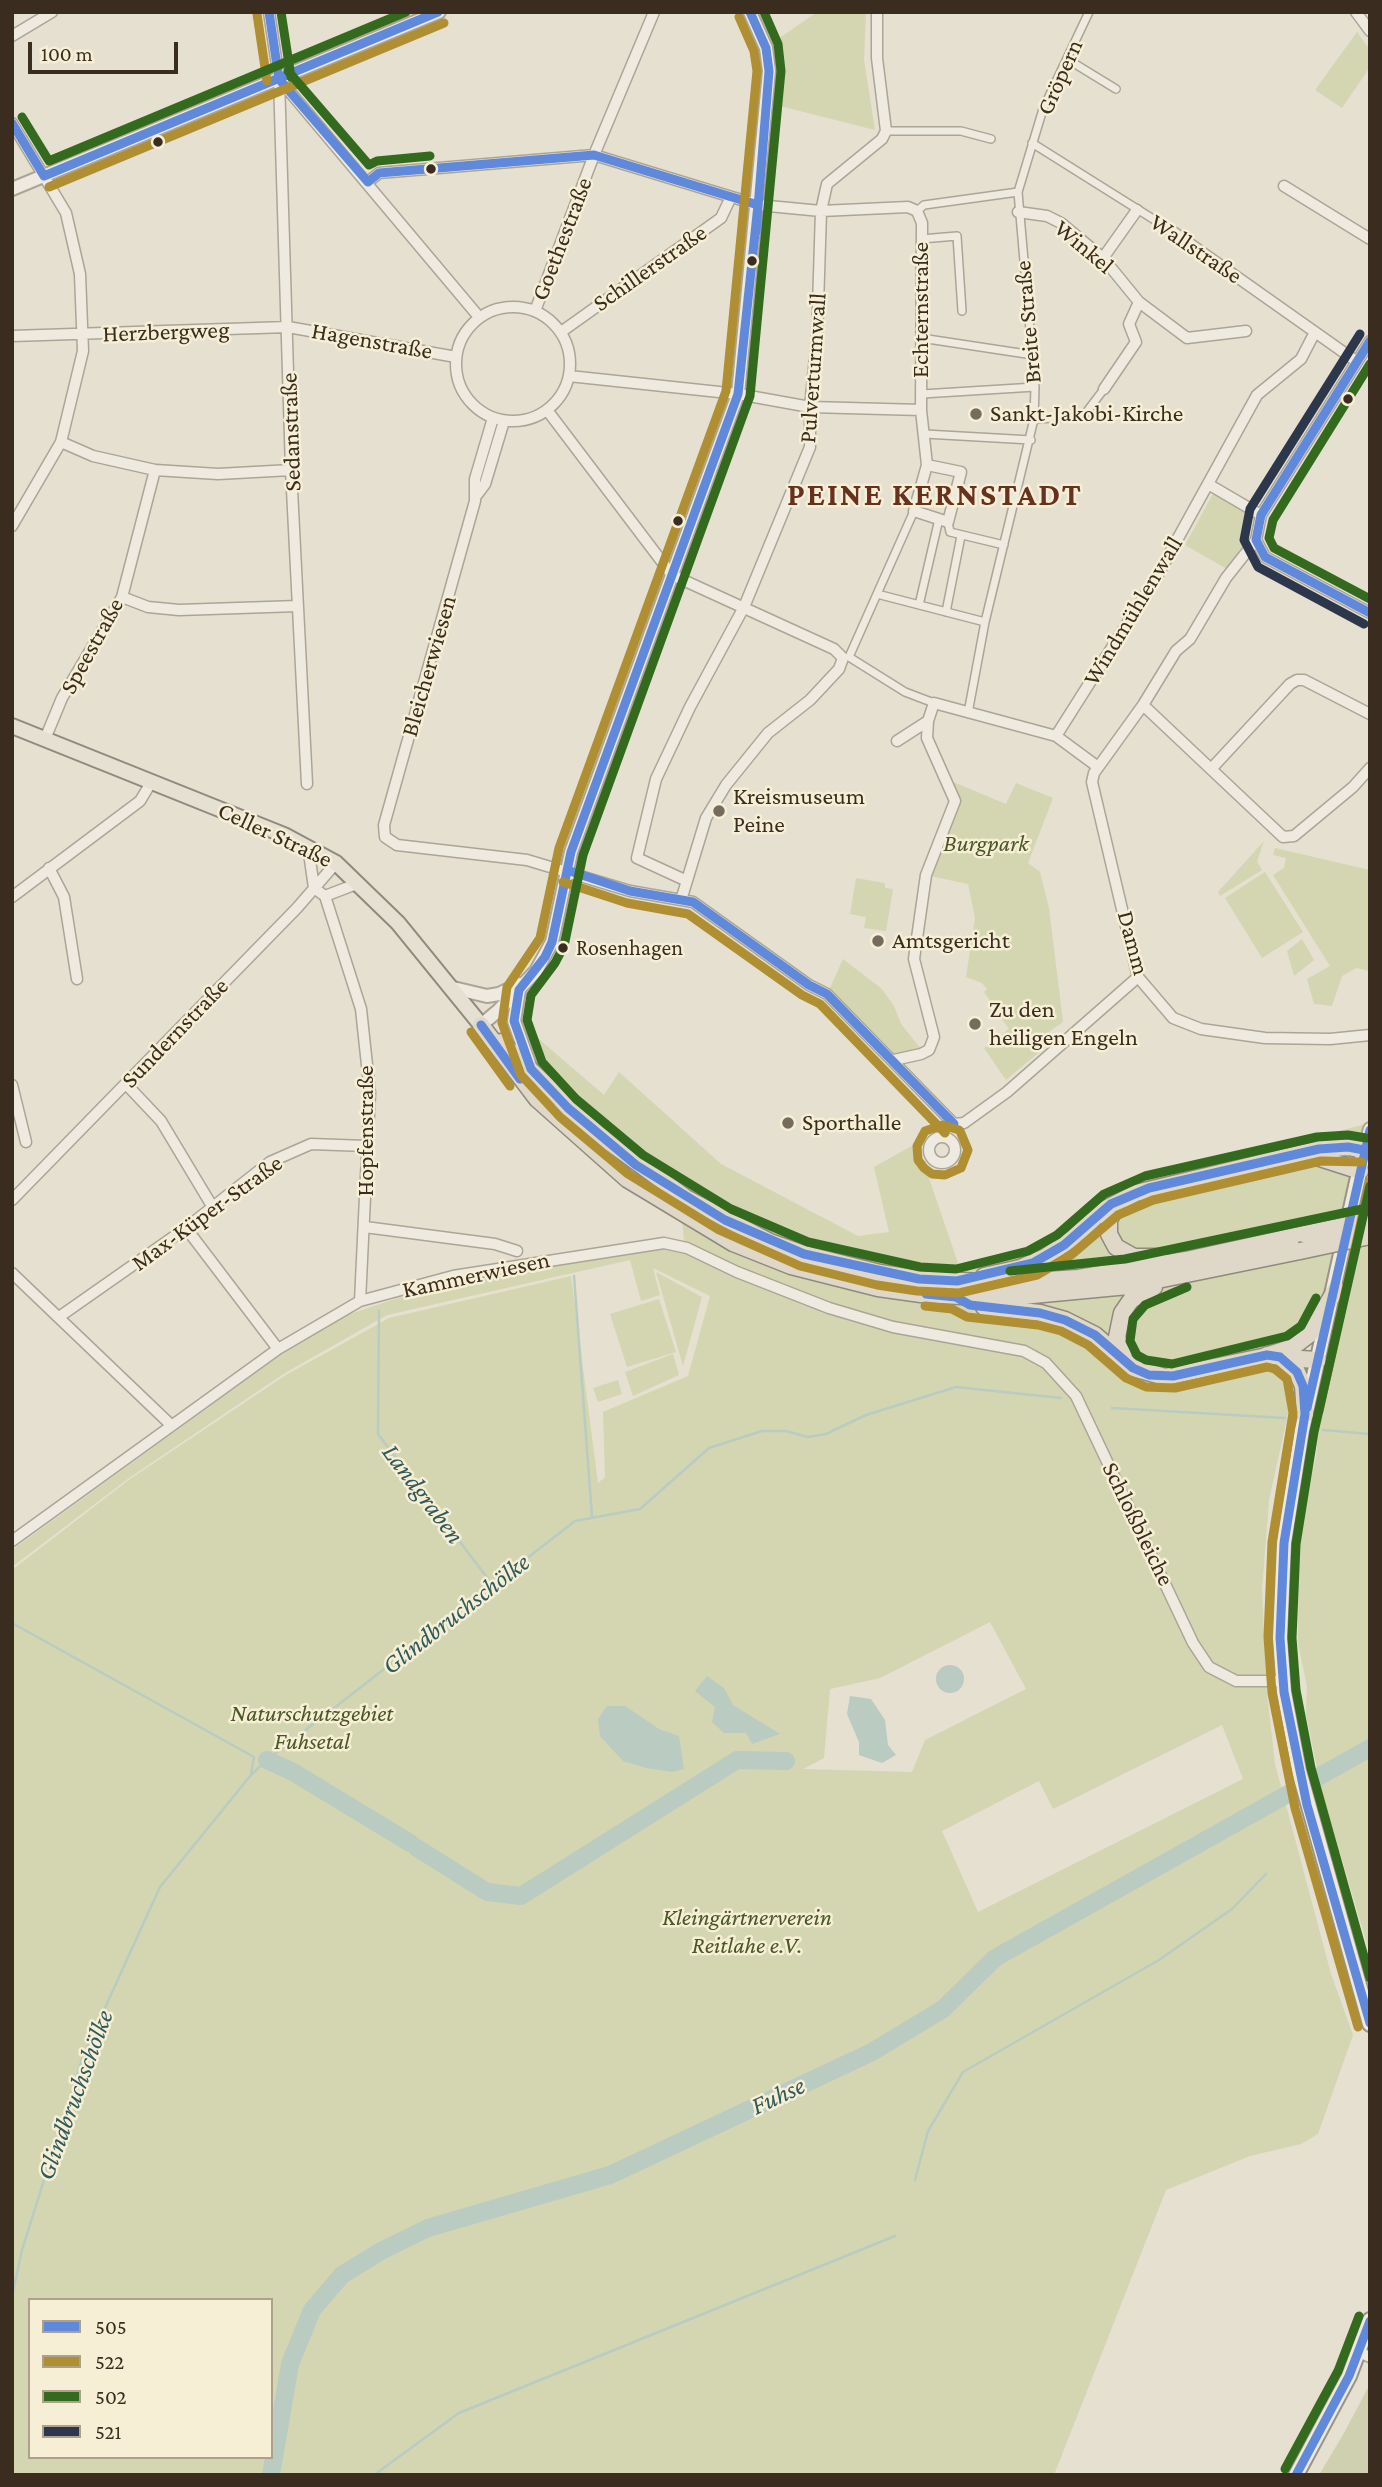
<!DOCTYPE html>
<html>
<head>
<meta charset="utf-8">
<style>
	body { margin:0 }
	#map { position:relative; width:1382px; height:2487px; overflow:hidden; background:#e5e0cf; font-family:"Crimson Pro",serif }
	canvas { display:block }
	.frame { position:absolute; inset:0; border:14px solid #3a2d1f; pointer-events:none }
	.legend { position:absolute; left:28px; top:2298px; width:245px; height:161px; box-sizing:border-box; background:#f6eed5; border:2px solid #aba18c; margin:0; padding:9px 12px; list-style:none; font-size:21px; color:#3a2d1f }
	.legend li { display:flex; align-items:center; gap:14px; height:35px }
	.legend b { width:35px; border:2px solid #aba18c }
	.scale { position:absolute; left:28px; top:42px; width:150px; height:32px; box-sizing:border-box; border:4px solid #3a2d1f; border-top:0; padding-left:9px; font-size:21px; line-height:24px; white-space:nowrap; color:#3a2d1f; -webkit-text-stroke:5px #f6eed5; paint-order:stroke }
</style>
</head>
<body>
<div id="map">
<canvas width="1382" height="2487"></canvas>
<div class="frame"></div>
<ul class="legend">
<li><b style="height:9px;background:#6089dc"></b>505</li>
<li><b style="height:9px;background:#b08e32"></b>522</li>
<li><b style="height:9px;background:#336a1d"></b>502</li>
<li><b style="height:9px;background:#2d374b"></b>521</li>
</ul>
<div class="scale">100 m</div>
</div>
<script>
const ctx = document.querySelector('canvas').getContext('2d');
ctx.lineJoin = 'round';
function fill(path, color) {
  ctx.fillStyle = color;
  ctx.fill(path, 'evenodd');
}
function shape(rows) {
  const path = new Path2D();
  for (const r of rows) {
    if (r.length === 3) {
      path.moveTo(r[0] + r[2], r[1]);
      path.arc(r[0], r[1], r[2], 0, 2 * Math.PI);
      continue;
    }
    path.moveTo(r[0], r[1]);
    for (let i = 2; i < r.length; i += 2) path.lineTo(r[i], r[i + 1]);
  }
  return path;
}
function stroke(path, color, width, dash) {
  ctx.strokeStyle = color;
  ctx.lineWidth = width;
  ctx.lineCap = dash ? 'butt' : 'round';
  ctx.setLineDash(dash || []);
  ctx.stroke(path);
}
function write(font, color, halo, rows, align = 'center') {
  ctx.font = font + ' "Crimson Pro",serif';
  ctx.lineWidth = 5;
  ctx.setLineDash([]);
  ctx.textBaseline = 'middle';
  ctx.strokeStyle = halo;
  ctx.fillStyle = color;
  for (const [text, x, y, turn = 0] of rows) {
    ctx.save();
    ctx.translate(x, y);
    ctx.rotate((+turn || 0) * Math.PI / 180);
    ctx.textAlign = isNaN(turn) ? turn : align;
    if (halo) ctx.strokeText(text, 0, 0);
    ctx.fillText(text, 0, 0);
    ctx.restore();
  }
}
fill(shape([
	[817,12,866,12,864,60,875,130,776,105,777,75,771,44],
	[1357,32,1370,50,1370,67,1342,108,1315,90],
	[1215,490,1251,513,1246,520,1246,540,1227,569,1185,545],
	[946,779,1006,804,1016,783,1053,798,1028,863,1040,872,1049,908,1063,1022,1050,1031,1050,1043,1006,1080,984,1048,1009,1029,984,992,987,989,982,983,966,977,975,918,968,884,926,875,955,801],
	[1264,841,1257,861,1262,870,1220,896,1218,892],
	[1275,848,1370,870,1370,971,1356,968,1342,976,1332,1006,1314,1004,1307,979,1330,966,1273,875,1284,868,1286,858,1273,855],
	[1265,872,1303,932,1262,958,1225,898],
	[856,878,885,883,885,888,893,889,886,931,864,928,866,917,850,914],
	[1302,939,1314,960,1294,976,1287,951],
	[843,959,882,989,894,1006,901,1024,921,1049,896,1055,830,988],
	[526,1028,604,1095,619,1072,721,1164,858,1236,889,1232,874,1167,917,1143,961,1272,1017,1257,1047,1240,1088,1207,1138,1183,1370,1123,1358,1205,1370,1203,1370,1954,1322,1792,1306,1714,1307,1686,1298,1644,1299,1532,1316,1457,1328,1348,1350,1259,1308,1323,1269,1500,1262,1590,1267,1694,1275,1764,1331,1974,1353,2035,1318,2134,1301,2144,1250,2156,1166,2190,1054,2475,12,2475,12,1570,130,1479,286,1375,389,1318,571,1276,598,1483,605,1477,603,1412,688,1376,710,1296,653,1268,660,1295,641,1301,630,1260,387,1315,285,1373,129,1478,12,1567,12,1550,304,1338,347,1315,428,1288,511,1270,606,1254,665,1248,685,1250,679,1191,600,1131,522,1040],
	[990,1622,1026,1689,925,1740,912,1772,803,1769,824,1758,830,1689,880,1678],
	[1222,1725,1243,1779,978,1912,942,1831,1039,1781,1053,1809],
	[30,2300,271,2300,271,2457,30,2457],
	[656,1272,702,1297,683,1366],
	[659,1299,676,1352,627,1367,610,1314],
	[673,1354,679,1375,633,1396,625,1372],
	[618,1380,622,1394,598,1402,593,1388]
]), '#d3d6b1');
fill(shape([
	[1370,2384,1370,2475,1319,2475,1344,2433]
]), '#ced0b0');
fill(shape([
	[950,1679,14],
	[707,1676,724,1688,733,1705,780,1734,752,1744,746,1733,724,1733,712,1722,715,1707,695,1691],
	[850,1696,871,1699,885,1720,888,1745,896,1755,882,1763,859,1755,859,1742,847,1714],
	[607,1706,625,1706,659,1729,679,1736,684,1769,672,1772,646,1768,623,1761,600,1736,598,1719]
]), '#bacbc2');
stroke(shape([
	[574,1276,592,1516],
	[379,1311,378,1434,492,1584],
	[1112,1408,1285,1418],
	[1323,1430,1370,1434],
	[12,1623,254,1757,251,1774],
	[915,2180,928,2131,963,2072,1159,1960,1232,1909,1266,1874],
	[12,2296,22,2250,83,2056,160,1887,251,1775,267,1760,575,1521,640,1509,709,1448,762,1431,786,1431,808,1437,826,1434,866,1415,956,1387,1061,1398],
	[374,2475,459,2413,895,2236]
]), '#bacbc2', 2.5);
stroke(shape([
	[267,1760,293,1772,410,1843],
	[417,1848,487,1892,521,1896,737,1760,786,1761],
	[271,2475,290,2364,312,2310,342,2275,381,2251,428,2228,610,2175,872,2052,943,2009,995,1958,1370,1748]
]), '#bacbc2', 18);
const pedestrian = shape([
	[1067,59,1116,89],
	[886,131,961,131,991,139],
	[1032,143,1169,229],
	[917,211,924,205,1018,192],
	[921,239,957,236,962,311],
	[921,338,1033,355],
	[922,394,1035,387],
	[1034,419,1079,417,1085,414,1104,389],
	[925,434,1031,440],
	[948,522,950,532,1004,545],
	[877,594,914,511],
	[919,605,939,519],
	[946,612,961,536],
	[985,622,1034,419,1035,387,1018,192,1043,109,1089,12],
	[934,703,905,692,849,657,877,594,985,622,968,713]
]);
const minor = shape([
	[269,12,279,79,291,470,307,784],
	[1356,12,1370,31],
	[12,36,52,12],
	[279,79,479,317],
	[12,123,66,213,80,274,83,351,61,442,12,526],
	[368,182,379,173,594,155,758,205,821,211,908,207,917,211,922,223,921,410,927,465,914,511,948,522,961,472,927,465],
	[1284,186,1370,239],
	[1018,212,1047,216,1061,223,1103,258,1139,302,1187,338,1246,331],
	[1169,229,1356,361],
	[1103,258,1137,210],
	[513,364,57],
	[535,311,594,155,654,12],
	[561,332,721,218,730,199],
	[12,336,288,327,456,357],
	[1370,341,1261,515,1256,540,1226,578,1190,639,1176,651,1143,705,1094,773,1092,782,1138,977,1173,1018,1201,1029,1265,1038,1330,1039,1370,1035],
	[569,376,738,394,810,407,921,410],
	[1104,389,1136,342,1129,324,1139,302],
	[547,410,672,575,834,649,843,658,839,669,810,700,768,733,726,785,706,818,682,897],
	[493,418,475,479,475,501,384,825,385,837,397,845,527,860,630,891,693,902,809,985,827,994,954,1124],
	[61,442,93,456,155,470,218,474,291,470],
	[1208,484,1261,515],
	[476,496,485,484,504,421],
	[1256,540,1265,557,1370,613],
	[122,597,148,607,179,610,298,606],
	[1143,705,1283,837,1294,836,1353,787,1370,768],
	[1056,736,1156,578,1257,395,1301,359,1315,332],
	[45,739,62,698,122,597,155,470],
	[897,741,928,721,934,703,1056,736,1098,767],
	[1212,768,1290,684,1297,680,1304,680,1370,714],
	[308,846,314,888],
	[49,868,64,897,77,979],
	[687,881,637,858,656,779,690,707,744,607,810,447,810,407,817,338,821,211,827,184,882,139,886,131,877,58,877,12],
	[314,888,325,896,361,1009,370,1093,360,1301],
	[325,896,359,883],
	[12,897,140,801,152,781],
	[894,1060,921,1054,929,1050,934,1037,914,959,926,875,955,801,927,738,928,721],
	[126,1084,161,1121,212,1206],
	[12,1085,26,1142],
	[954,1124,964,1123,1007,1092,1138,977],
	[942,1150,13],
	[12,1200,297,908,336,863],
	[365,1227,495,1244,517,1251],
	[186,1228,278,1349],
	[12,1273,171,1425],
	[59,1317,186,1228,270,1162,311,1144,366,1146],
	[12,1541,278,1349,360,1301,453,1276,664,1243,687,1248,737,1272,829,1308,893,1327,1024,1351,1046,1363,1076,1396,1193,1643,1209,1667,1236,1681,1283,1681],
	[1359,2352,1370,2357]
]);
const tertiary = shape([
	[12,189,439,12],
	[449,987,487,996,499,994,520,984],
	[519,990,514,1021,530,1066],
	[481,1025,499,1010,536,971,552,942,571,852,738,394,769,71,766,48,750,12],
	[1364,1150,1370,1129]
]);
const secondary = shape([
	[1364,1150,1302,1430,1284,1543,1280,1638,1284,1692,1299,1771,1370,2024],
	[1296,2475,1349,2376,1370,2320]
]);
const primary = shape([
	[12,726,284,835,336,863,398,923,481,1025]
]);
const trunk = shape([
	[481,1025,537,1099,627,1179,733,1243,791,1266,878,1288,921,1294,1001,1298,1128,1286,1300,1251],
	[501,1042,597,1133,686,1198,770,1242,804,1254,880,1273,919,1279,1004,1283,1078,1278,1186,1260,1304,1234],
	[1304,1153,1360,1171],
	[1119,1202,1109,1220,1109,1234,1116,1247,1134,1257,1159,1257],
	[984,1276,1020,1268,1045,1257,1073,1238,1103,1210,1136,1193,1319,1149,1348,1147,1364,1150],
	[984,1307,1040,1313,1065,1320,1095,1335,1133,1368,1165,1377,1262,1357,1293,1347,1310,1334,1336,1289],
	[1267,1355,1280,1357,1297,1372,1303,1386,1305,1414],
	[1124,1358,1117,1337,1122,1313,1131,1300,1154,1287],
	[1283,1358,1318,1360]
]);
stroke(pedestrian, '#aba597', 10);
stroke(minor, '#aba597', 13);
stroke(tertiary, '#aba597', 16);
stroke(secondary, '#9a9488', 18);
stroke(primary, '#908a7e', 18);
stroke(trunk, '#908a7e', 19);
stroke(pedestrian, '#eeeae0', 7);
stroke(minor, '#eeeae0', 10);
stroke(tertiary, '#eeeae0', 12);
stroke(secondary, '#eeeae0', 14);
stroke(primary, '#e5e0d2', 14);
stroke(trunk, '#dfd8c8', 16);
const trunkBridge = shape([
	[1304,1234,1370,1220],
	[1300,1251,1370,1236]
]);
stroke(trunkBridge, '#908a7e', 19, []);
stroke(trunkBridge, '#dfd8c8', 16);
stroke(shape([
	[269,12,279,79],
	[750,12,766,48,769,71,756,232],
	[279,79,368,182],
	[12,123,44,176],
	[44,176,438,12],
	[368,182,379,173,594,155,758,205],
	[758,205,738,394,571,852,552,942,545,957,519,990,514,1021,531,1069,568,1108,636,1165,725,1220,804,1254,919,1279,957,1281,1033,1263,1064,1245,1111,1204,1149,1188,1319,1149,1348,1147,1364,1150],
	[1370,341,1261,515,1256,540,1265,557,1370,613],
	[567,870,630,891,693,902,809,985,827,994,954,1124],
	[481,1025,520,1079],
	[926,1294,956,1297,970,1305,1040,1313,1065,1320,1095,1335,1133,1368,1149,1375,1173,1376,1267,1355,1280,1357,1297,1372,1303,1386,1305,1414,1284,1543,1280,1638,1284,1692,1307,1805,1370,2023],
	[1307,1408,1370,1130],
	[1296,2475,1349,2376,1370,2321]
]), '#6089dc', 9);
stroke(shape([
	[257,14,267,81],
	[739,17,754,51,757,71,726,391,559,848,540,938,507,987,502,1023,521,1075,560,1117,628,1174,719,1230,800,1266,877,1285,917,1291,959,1293,1037,1275,1071,1255,1118,1215,1153,1200,1321,1161,1362,1162],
	[49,187,444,23],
	[563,882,627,903,688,914,802,995,820,1004,945,1133],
	[471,1032,510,1086],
	[959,1130,943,1125,925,1131,917,1146,918,1160,924,1168,932,1174,945,1175,961,1168,968,1150,960,1131],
	[925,1306,952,1309,967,1317,1038,1325,1061,1331,1088,1345,1126,1378,1146,1387,1175,1388,1267,1367,1275,1369,1287,1379,1293,1413,1272,1542,1268,1637,1272,1693,1295,1808,1358,2027],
	[1319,1411,1370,1181]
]), '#b08e32', 9);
stroke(shape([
	[281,12,291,77],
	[764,12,778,44,781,71,750,396,583,855,564,946,555,963,531,995,527,1020,542,1062,576,1099,643,1155,731,1209,808,1242,920,1267,956,1269,1028,1251,1057,1235,1104,1194,1145,1176,1317,1137,1348,1135,1366,1138],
	[288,71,369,165,377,161,430,156],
	[22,117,49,161,406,12],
	[1370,364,1273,520,1269,538,1274,548,1370,599],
	[1370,1186,1314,1432,1296,1544,1292,1638,1296,1690,1311,1768,1370,1978],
	[1010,1271,1125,1259,1367,1208],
	[1187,1287,1145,1305,1133,1319,1130,1341,1137,1355,1146,1360,1172,1364,1287,1336,1301,1326,1316,1298],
	[1285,2469,1338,2371,1359,2316]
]), '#336a1d', 9);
stroke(shape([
	[1360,334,1250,509,1244,540,1258,567,1364,624]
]), '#2d374b', 9);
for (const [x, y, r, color] of [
	[158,142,6,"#3a2d1f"],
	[431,169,6,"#3a2d1f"],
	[752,261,6,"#3a2d1f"],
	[1348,399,6,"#3a2d1f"],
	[976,414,7,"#766c5d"],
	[678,521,6,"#3a2d1f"],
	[719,811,7,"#766c5d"],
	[878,941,7,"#766c5d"],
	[563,948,6,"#3a2d1f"],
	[975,1024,7,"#766c5d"],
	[788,1123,7,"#766c5d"]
]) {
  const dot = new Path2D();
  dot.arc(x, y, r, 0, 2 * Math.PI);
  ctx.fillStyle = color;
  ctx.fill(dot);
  stroke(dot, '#f6eed5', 2.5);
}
write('22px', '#3a2d1f', '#f6eed5', [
	["Rosenhagen",576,948]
], 'left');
write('24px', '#3a2d1f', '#f6eed5', [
	["Gröpern",1060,77,-66],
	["Goethestraße",562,239,-69],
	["Winkel",1084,247,40],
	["Wallstraße",1196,249,34],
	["Schillerstraße",650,268,-35],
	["Echternstraße",921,310,-90],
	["Breite Straße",1028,322,-95],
	["Herzbergweg",166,332,-2],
	["Hagenstraße",372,341,10],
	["Pulverturmwall",813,368,-86],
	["Sedanstraße",291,432,-92],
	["Windmühlenwall",1133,611,-59],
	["Speestraße",92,646,-61],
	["Bleicherwiesen",429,666,-74],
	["Celler Straße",275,835,25],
	["Damm",1133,943,75],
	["Sundernstraße",175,1033,-46],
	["Hopfenstraße",366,1131,-90],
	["Max-Küper-Straße",207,1213,-36],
	["Kammerwiesen",476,1275,-12],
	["Schloßbleiche",1138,1524,64]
]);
write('24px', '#3a2d1f', '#f6eed5', [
	["Sankt-Jakobi-Kirche",990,414],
	["Kreismuseum",733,797],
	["Peine",733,825],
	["Amtsgericht",892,941],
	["Zu den",989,1010],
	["heiligen Engeln",989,1038],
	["Sporthalle",802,1123]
], 'left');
write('italic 24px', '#485725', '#f6eed5', [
	["Burgpark",986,844],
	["Naturschutzgebiet",312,1714],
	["Fuhsetal",312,1742],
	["Kleingärtnerverein",747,1918],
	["Reitlahe e.V.",747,1946]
]);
write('italic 26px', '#2e5a5a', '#f6eed5', [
	["Landgraben",423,1494,53],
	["Glindbruchschölke",456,1614,-38],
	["Glindbruchschölke",75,2095,-70],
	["Fuhse",778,2096,-25]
]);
ctx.letterSpacing = '2px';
write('bold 32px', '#68311d', '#f6eed5', [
	["PEINE KERNSTADT",935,495]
]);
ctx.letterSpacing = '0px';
</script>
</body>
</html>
